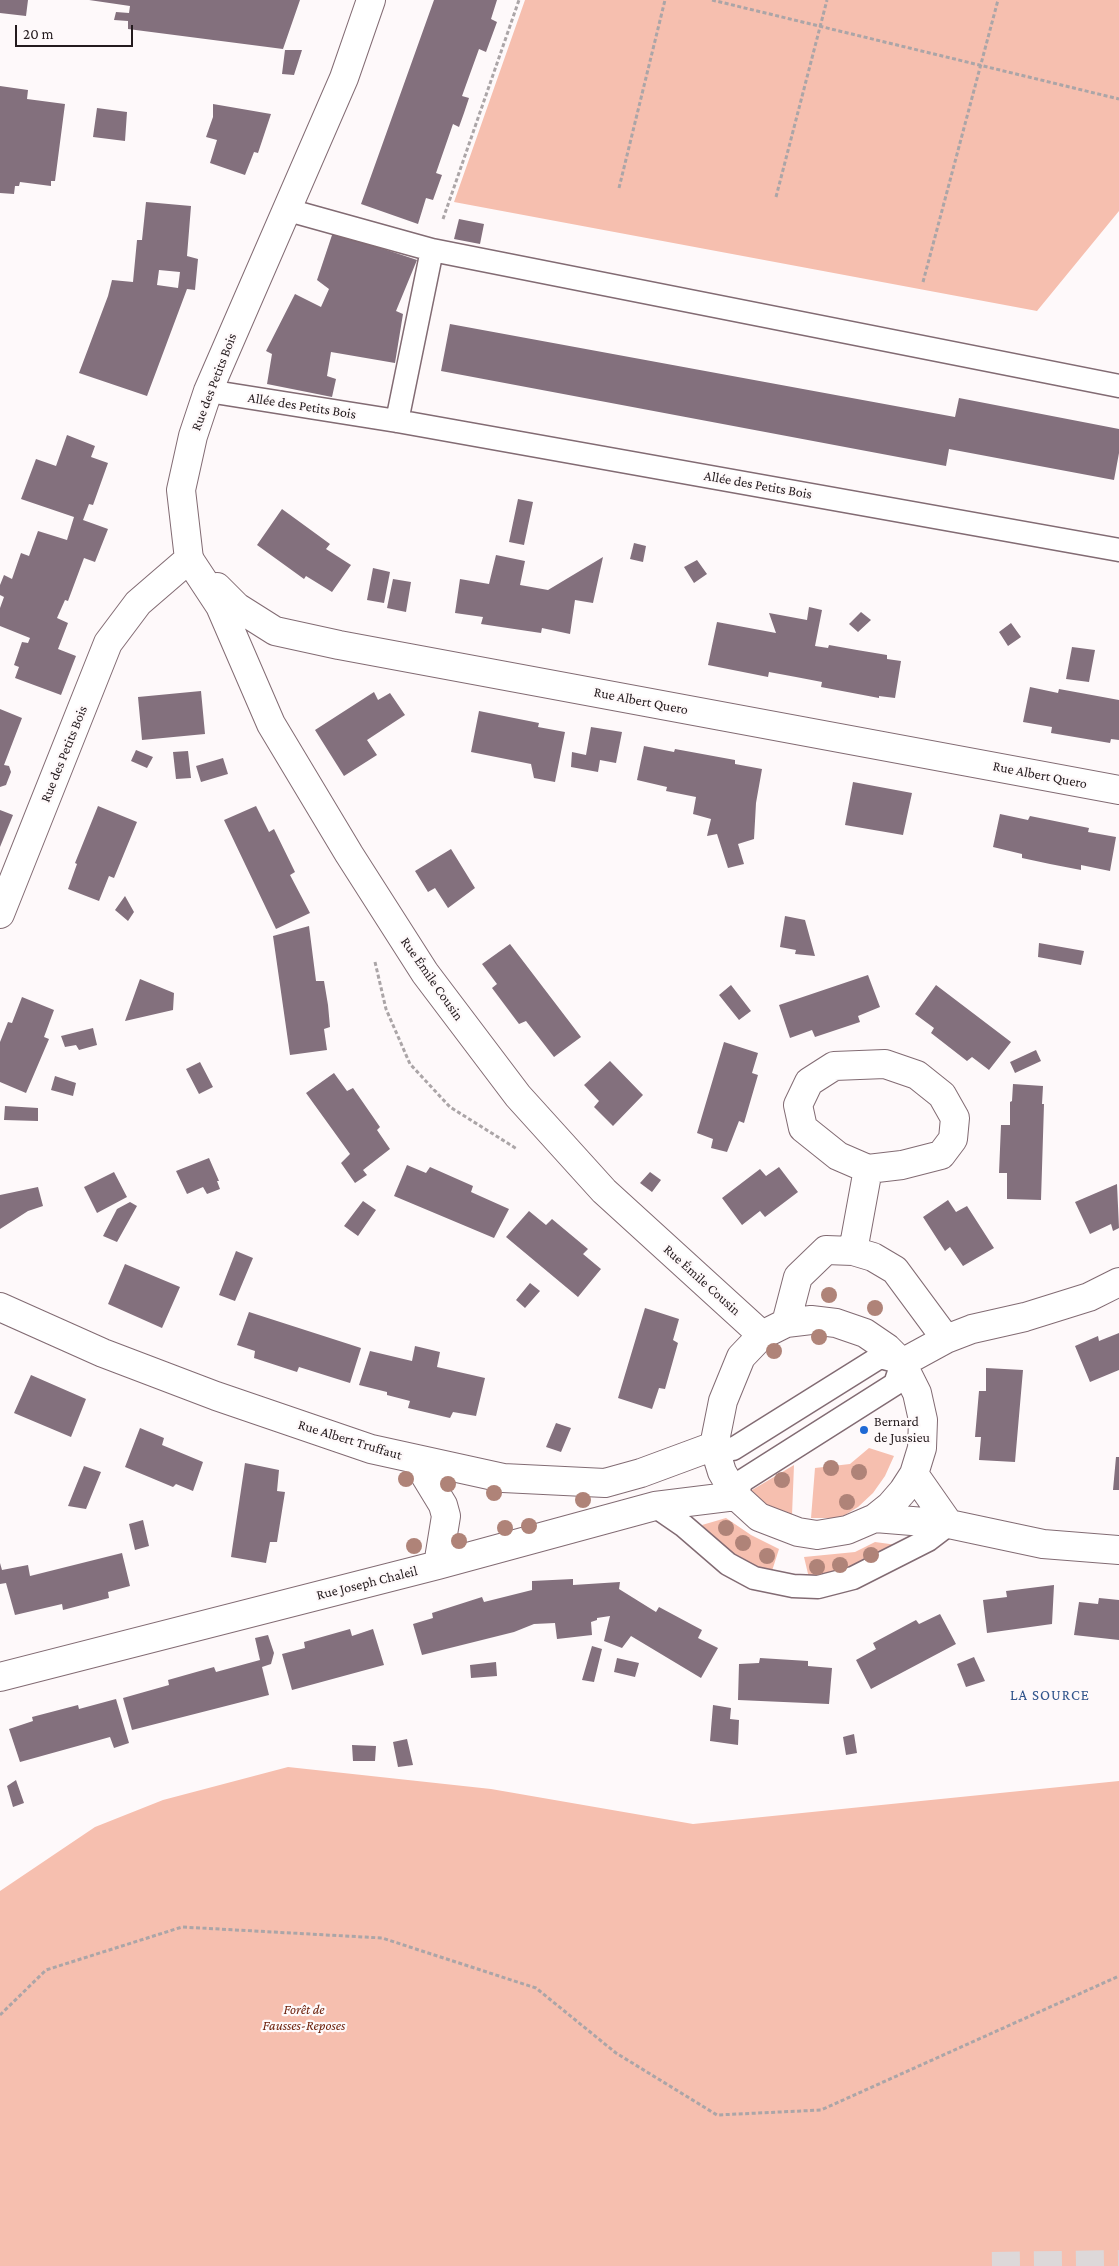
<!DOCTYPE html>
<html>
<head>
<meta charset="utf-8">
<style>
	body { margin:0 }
	#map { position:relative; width:1119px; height:2266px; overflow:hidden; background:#fef9fa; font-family:"Crimson Pro",serif }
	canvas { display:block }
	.scale { position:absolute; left:15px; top:25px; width:118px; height:22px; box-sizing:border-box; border:2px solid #241b1e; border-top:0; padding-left:6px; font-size:15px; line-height:18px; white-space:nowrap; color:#241b1e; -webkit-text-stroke:4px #fef9fa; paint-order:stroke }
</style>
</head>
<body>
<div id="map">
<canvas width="1119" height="2266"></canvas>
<div class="scale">20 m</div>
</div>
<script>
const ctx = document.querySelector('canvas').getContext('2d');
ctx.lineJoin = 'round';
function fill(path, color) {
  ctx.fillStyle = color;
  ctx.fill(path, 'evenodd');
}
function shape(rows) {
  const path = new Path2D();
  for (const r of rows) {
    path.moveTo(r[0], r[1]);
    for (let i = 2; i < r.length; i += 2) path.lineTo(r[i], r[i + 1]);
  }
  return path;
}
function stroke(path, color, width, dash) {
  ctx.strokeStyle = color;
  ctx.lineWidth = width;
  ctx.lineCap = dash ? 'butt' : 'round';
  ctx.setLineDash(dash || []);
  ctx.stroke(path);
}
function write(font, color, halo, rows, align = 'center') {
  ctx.font = font + ' "Crimson Pro",serif';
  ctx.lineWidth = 4.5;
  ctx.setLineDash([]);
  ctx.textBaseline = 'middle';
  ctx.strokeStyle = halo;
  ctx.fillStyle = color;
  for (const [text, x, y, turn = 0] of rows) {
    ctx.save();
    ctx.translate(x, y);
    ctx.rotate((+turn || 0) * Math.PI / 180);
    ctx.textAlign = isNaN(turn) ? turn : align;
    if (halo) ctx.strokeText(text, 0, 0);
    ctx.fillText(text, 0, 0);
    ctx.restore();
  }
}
fill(shape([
	[525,0,1119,0,1119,211,1037,311,454,202],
	[869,1448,894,1456,885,1476,873,1493,858,1507,840,1518,811,1518,815,1468,850,1464],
	[794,1465,792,1515,764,1509,747,1493],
	[726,1518,751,1535,779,1549,771,1574,728,1554,702,1525],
	[875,1542,897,1545,852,1570,809,1578,804,1557,855,1552],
	[288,1767,491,1789,693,1824,1119,1781,1119,2266,0,2266,0,1891,95,1827,163,1800]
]), '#f6bfaf');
fill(shape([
	[0,0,28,0,26,16,0,13],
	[89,0,300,0,283,49,128,29,128,21,114,20,116,12,129,13,130,6],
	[434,0,497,0,491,19,497,22,486,52,479,49,462,96,469,98,464,113,459,127,453,124,436,173,442,175,433,200,426,198,418,224,361,204],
	[285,50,302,50,294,75,282,74],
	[0,86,28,90,27,99,65,104,55,181,51,181,51,186,20,182,19,186,15,186,14,194,0,193],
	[213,104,271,114,258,153,254,152,245,175,210,163,217,140,206,137,213,117],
	[97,108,127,112,125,141,93,137],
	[146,202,191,206,187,256,198,259,195,290,187,289,147,396,79,373,108,296,112,280,133,282,137,240,142,240],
	[159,270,180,272,178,288,157,285],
	[459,219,484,224,480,244,454,239],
	[333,232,417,260,396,311,403,314,395,363,331,352,327,376,336,379,332,397,267,384,272,354,266,351,295,294,321,307,329,289,317,280],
	[450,324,955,417,959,398,1119,429,1119,453,1114,480,949,449,946,466,441,371],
	[67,435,95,446,91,457,108,463,93,505,89,504,83,520,108,529,95,562,84,558,68,601,65,600,57,618,68,623,58,649,76,656,61,695,15,678,19,667,14,665,22,642,28,643,30,638,0,626,0,608,4,597,0,595,0,585,4,575,12,579,21,553,29,556,38,531,67,540,74,517,21,499,36,459,56,466],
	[518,499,533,502,524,545,509,542],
	[282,509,330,544,326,549,351,565,332,592,306,576,304,579,257,545],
	[634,543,646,546,643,562,630,559],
	[496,555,525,561,520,585,548,590,603,557,593,603,575,600,570,634,542,628,541,633,481,624,483,617,455,613,460,579,489,584],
	[697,560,707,574,694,583,684,567],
	[373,568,390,572,384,603,367,600],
	[393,579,411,582,406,612,387,608],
	[809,607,822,610,815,646,828,648,829,645,857,650,887,655,887,659,901,661,895,698,879,696,879,698,821,687,822,682,796,677,769,672,768,677,708,665,717,622,776,633,769,613,807,620],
	[861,612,871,620,858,632,849,624],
	[1011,623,1021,637,1008,646,999,632],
	[1072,647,1095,650,1089,682,1066,679],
	[1030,687,1058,693,1059,689,1119,700,1119,740,1111,739,1110,743,1051,733,1052,727,1023,722],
	[201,691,205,734,142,740,138,697],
	[374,692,378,700,390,693,405,715,367,740,377,755,344,776,315,730],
	[0,709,22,718,4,765,9,766,11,772,6,785,0,787],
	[479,711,539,723,538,727,565,732,555,782,534,778,531,764,471,752],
	[591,727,622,732,616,763,600,760,598,772,571,767,572,752,586,755],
	[644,746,674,752,675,749,735,760,735,764,762,769,756,803,754,839,738,844,744,864,728,868,717,834,707,836,711,819,693,814,696,797,666,791,667,787,637,780],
	[136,750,153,757,147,768,131,761],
	[188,751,191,778,176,779,173,752],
	[223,758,228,774,201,782,196,766],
	[853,782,912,793,903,835,845,825],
	[98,806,137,822,114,878,109,876,99,901,68,889,77,864,75,863],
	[256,806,269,832,274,829,295,872,290,875,310,913,276,929,224,820],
	[0,810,13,815,0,847],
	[1000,814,1028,820,1030,816,1089,828,1088,832,1116,837,1110,871,1081,865,1081,870,1050,864,1022,858,1022,854,993,847],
	[451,849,475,888,448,908,435,888,428,892,415,871],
	[125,896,134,912,128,921,115,910],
	[785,916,805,920,815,956,795,954,796,950,780,947],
	[309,926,316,981,324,981,328,1005,330,1027,324,1029,327,1050,290,1055,273,936],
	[1039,943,1084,951,1081,965,1038,957],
	[510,944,581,1037,554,1057,526,1021,519,1024,492,988,497,984,482,964],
	[868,975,880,1007,858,1016,860,1022,815,1037,812,1030,790,1038,779,1005],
	[140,979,174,993,173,1010,125,1021],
	[731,985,751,1011,739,1020,719,995],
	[936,985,1011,1042,989,1070,972,1057,967,1061,931,1033,934,1028,915,1014],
	[22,997,54,1010,44,1037,49,1039,26,1093,0,1082,0,1042,8,1022,12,1023],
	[93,1028,97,1045,79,1050,76,1045,65,1047,61,1036],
	[724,1042,758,1053,752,1073,758,1075,744,1123,739,1121,727,1152,711,1148,713,1139,697,1133],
	[1036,1050,1041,1061,1015,1073,1010,1062],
	[610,1061,643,1095,613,1126,594,1107,599,1101,584,1085],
	[200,1062,213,1087,199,1094,186,1069],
	[334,1073,347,1091,353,1088,380,1127,377,1130,390,1149,363,1170,367,1175,355,1183,341,1163,350,1154,306,1093],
	[55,1076,76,1083,73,1096,51,1090],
	[1013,1084,1043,1086,1042,1104,1044,1104,1041,1200,1007,1199,1007,1173,999,1173,1001,1125,1010,1125,1010,1102,1012,1101],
	[5,1106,38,1108,38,1121,4,1120],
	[209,1158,219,1181,217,1181,220,1189,207,1194,203,1187,187,1194,176,1171],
	[407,1165,426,1173,430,1167,473,1186,471,1192,509,1209,494,1238,394,1196],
	[779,1167,798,1192,765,1217,760,1211,742,1225,722,1198,760,1169,766,1176],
	[114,1172,127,1197,97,1213,84,1187],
	[650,1172,661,1180,652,1192,640,1183],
	[1117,1184,1119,1228,1113,1231,1111,1224,1090,1234,1075,1202],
	[38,1187,43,1206,28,1211,0,1229,0,1195],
	[948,1200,956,1212,967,1206,994,1248,963,1266,950,1247,945,1251,923,1217],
	[363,1201,376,1210,358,1236,344,1226],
	[130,1202,137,1206,117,1242,103,1236,117,1209],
	[529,1211,546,1225,552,1219,588,1249,583,1254,601,1269,578,1297,506,1237],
	[236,1251,253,1258,235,1301,219,1295],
	[125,1264,180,1287,162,1328,108,1304],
	[530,1283,540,1291,525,1308,516,1300],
	[645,1308,679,1319,673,1340,678,1343,665,1389,659,1388,652,1409,618,1398],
	[249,1312,361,1348,350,1383,299,1367,297,1372,254,1358,255,1351,237,1345],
	[1119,1333,1119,1370,1090,1382,1075,1346,1098,1336,1099,1341],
	[415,1346,440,1352,437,1367,485,1378,476,1416,453,1412,450,1418,408,1408,410,1401,387,1395,387,1392,359,1385,370,1351,412,1361],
	[986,1368,1023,1370,1015,1462,979,1460,981,1437,975,1437,979,1391,986,1391],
	[31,1375,86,1399,71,1437,14,1413],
	[556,1423,571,1428,561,1452,546,1447],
	[140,1428,164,1438,162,1445,203,1462,193,1491,176,1484,173,1487,125,1467],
	[1116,1457,1119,1457,1119,1490,1113,1490],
	[245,1463,279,1470,277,1491,285,1492,277,1542,270,1542,266,1563,231,1557],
	[84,1466,101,1472,86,1509,68,1506],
	[143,1520,149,1546,135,1550,129,1524],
	[122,1553,130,1586,108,1592,109,1598,63,1610,62,1604,15,1615,6,1583,0,1584,0,1563,2,1570,28,1565,30,1576],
	[573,1579,573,1585,620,1582,619,1589,656,1612,659,1607,702,1630,698,1638,718,1648,701,1678,631,1636,622,1648,604,1641,610,1616,597,1618,597,1620,591,1622,592,1635,557,1639,555,1623,534,1624,514,1632,422,1655,413,1624,433,1618,432,1613,482,1597,484,1602,532,1590,532,1581],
	[1054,1585,1052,1624,987,1633,983,1600,1007,1597,1006,1591],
	[1099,1598,1119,1600,1119,1640,1074,1635,1079,1602,1098,1604],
	[940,1614,956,1644,871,1689,856,1660,876,1649,873,1643,916,1620,919,1624],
	[350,1629,352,1636,373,1629,384,1665,292,1690,282,1654,305,1648,304,1642],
	[268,1635,274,1653,271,1664,262,1667,269,1695,132,1730,123,1698,169,1685,168,1680,214,1667,216,1672,260,1660,255,1638],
	[592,1646,602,1649,594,1682,582,1680],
	[974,1657,985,1681,966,1687,957,1664],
	[617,1658,639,1663,635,1677,614,1672],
	[760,1658,808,1661,808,1666,832,1668,829,1704,738,1700,739,1664,759,1663],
	[496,1662,497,1676,471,1678,470,1665],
	[116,1699,129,1743,114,1748,110,1737,20,1762,9,1729,33,1721,32,1717,78,1705,79,1709],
	[713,1705,731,1708,730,1719,739,1720,738,1745,710,1741],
	[854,1734,857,1753,846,1755,843,1737],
	[407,1739,413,1765,398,1767,393,1742],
	[352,1745,376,1746,375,1761,353,1761],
	[16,1780,24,1803,13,1807,7,1786]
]), '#83707d');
stroke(shape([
	[992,2266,1119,2264]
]), '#ddd8d9', 28, [28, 14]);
const lane = shape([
	[288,210,432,250,1119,386],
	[208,391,397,421,1119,550],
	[397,421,432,250],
	[714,1446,733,1449,880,1357,902,1363,895,1384,742,1481,736,1496],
	[655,1506,684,1526,728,1564,754,1578,793,1586,818,1587,853,1578,928,1540,949,1524]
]);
const street = shape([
	[189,559,220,606,271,724,349,854,425,973,518,1096,604,1191,762,1335],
	[217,587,237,607,275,631,339,645,1119,790],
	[885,1064,917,1075,942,1095,955,1118,953,1139,941,1155,902,1165,868,1169,838,1156,803,1128,798,1105,809,1082,834,1066,885,1064],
	[853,1251,868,1169],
	[0,1307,103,1353,216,1396,371,1449,503,1478,605,1483,641,1473,714,1446],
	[811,1320,836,1323,865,1333,887,1348,902,1363,917,1393,923,1420,922,1448,914,1474,903,1491,890,1506,875,1518,847,1530,817,1535,798,1532,759,1517,736,1496,722,1472,714,1446,723,1401,741,1357,762,1335,786,1323,811,1320],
	[786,1323,798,1277,826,1250,853,1251,873,1257,895,1270,946,1339],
	[902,1363,946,1339,972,1329,1025,1317,1089,1297,1119,1282],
	[415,1459,443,1505,446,1516,438,1565],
	[914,1474,949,1524],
	[875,1518,949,1524,1043,1544,1119,1550],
	[0,1677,438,1565,655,1506,736,1496]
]);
const secondary = shape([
	[0,914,108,643,138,603,189,559,181,490,193,436,208,391,344,78,371,0]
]);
stroke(lane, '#826b73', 25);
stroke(street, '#826b73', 30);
stroke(secondary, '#826b73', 30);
stroke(shape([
	[712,0,1119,99],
	[619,188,665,0],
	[776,197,827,0],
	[443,219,519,0],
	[923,282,998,0],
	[375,962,386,1009,410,1064,450,1107,517,1149],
	[0,2015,46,1970,182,1927,382,1938,536,1988,616,2053,717,2115,821,2110,1119,1976]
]), '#aba5a7', 3, [4, 2.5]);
stroke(lane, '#fff', 22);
stroke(street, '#fff', 28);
stroke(secondary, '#fff', 28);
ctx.fillStyle = '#af8378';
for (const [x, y] of [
	[829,1295],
	[875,1308],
	[819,1337],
	[774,1351],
	[831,1468],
	[859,1472],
	[406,1479],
	[782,1480],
	[448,1484],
	[494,1493],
	[583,1500],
	[847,1502],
	[529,1526],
	[505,1528],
	[726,1528],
	[459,1541],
	[743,1543],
	[414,1546],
	[871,1555],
	[767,1556],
	[840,1565],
	[817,1567]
]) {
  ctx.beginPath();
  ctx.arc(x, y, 8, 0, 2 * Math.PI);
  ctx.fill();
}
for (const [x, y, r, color] of [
	[864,1430,5,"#1f69d5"]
]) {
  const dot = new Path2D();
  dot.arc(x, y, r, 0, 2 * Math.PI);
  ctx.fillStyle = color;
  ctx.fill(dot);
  stroke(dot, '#fef9fa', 2);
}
write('14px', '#241b1e', '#fef9fa', [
	["Rue des Petits Bois",214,382,-69],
	["Allée des Petits Bois",302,406,9],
	["Allée des Petits Bois",758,485,10],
	["Rue Albert Quero",641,701,11],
	["Rue des Petits Bois",64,754,-68],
	["Rue Albert Quero",1040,775,11],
	["Rue Émile Cousin",432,979,55],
	["Rue Émile Cousin",702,1280,42],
	["Rue Albert Truffaut",350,1440,17],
	["Rue Joseph Chaleil",367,1583,-14]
]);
write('14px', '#241b1e', '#fef9fa', [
	["Bernard",874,1422],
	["de Jussieu",874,1438]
], 'left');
write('italic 14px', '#6e230e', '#fef9fa', [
	["Forêt de",304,2010],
	["Fausses-Reposes",304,2026]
]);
ctx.letterSpacing = '1px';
write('15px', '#30548b', '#fef9fa', [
	["LA SOURCE",1050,1695]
]);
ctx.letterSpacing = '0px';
</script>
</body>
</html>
